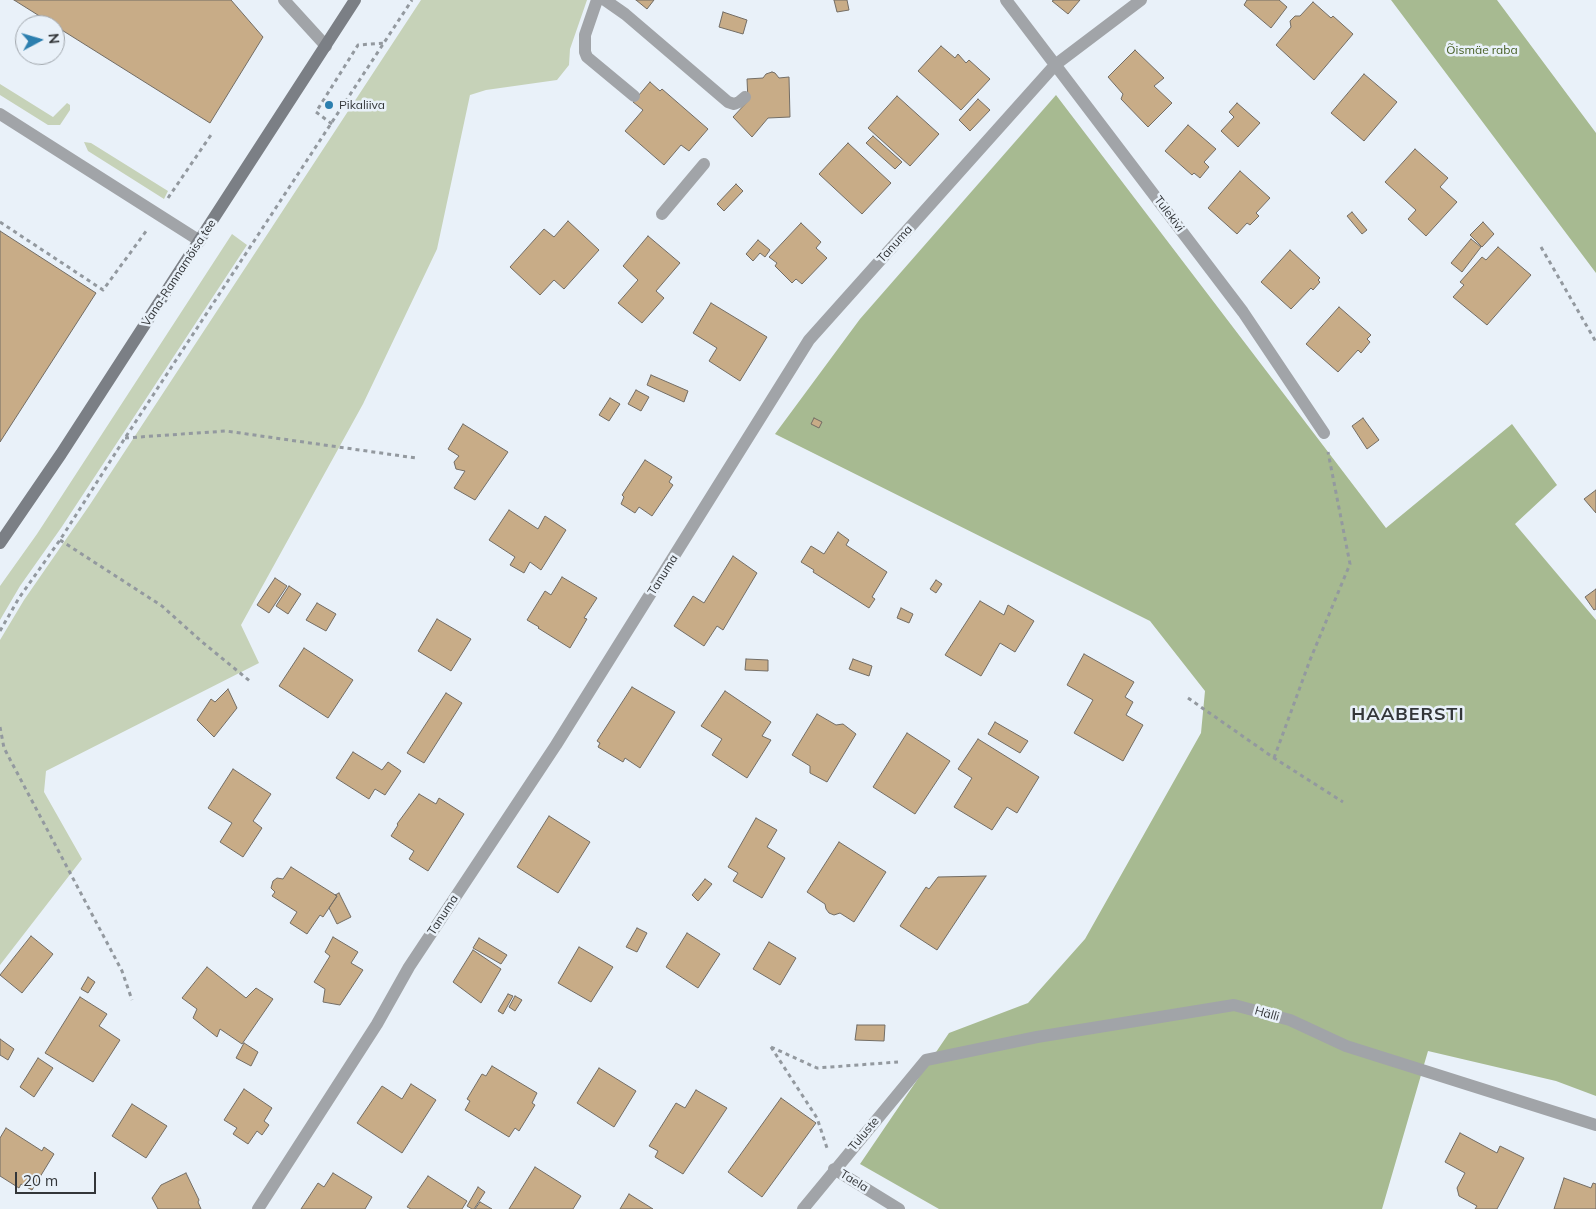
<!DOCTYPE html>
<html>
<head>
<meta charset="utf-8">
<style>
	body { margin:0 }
	#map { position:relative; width:1596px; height:1209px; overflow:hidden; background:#e9f1f9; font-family:Mulish,sans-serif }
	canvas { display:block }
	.north { position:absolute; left:15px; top:15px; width:50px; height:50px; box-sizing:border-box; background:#e9f1f9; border:1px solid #a0a6ac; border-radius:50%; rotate:84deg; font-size:14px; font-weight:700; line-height:20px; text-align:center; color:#333639 }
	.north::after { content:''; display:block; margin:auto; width:18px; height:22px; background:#2c7faf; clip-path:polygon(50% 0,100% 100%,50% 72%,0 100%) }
	.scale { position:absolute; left:15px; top:1172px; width:81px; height:22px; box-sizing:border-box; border:2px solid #333639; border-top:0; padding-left:6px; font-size:15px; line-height:18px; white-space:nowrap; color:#333639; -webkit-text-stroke:4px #e9f1f9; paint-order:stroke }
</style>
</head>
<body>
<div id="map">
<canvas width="1596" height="1209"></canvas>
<div class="north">N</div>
<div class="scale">20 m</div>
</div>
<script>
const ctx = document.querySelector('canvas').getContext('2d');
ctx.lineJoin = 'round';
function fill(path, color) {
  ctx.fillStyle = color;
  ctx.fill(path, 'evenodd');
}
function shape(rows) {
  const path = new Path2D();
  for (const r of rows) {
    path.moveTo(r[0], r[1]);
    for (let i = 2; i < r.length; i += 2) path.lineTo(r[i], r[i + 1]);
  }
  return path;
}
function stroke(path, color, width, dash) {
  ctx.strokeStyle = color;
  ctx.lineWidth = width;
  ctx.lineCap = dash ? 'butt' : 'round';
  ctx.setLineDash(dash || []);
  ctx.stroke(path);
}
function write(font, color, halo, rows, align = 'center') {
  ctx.font = font + ' Mulish,sans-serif';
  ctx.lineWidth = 5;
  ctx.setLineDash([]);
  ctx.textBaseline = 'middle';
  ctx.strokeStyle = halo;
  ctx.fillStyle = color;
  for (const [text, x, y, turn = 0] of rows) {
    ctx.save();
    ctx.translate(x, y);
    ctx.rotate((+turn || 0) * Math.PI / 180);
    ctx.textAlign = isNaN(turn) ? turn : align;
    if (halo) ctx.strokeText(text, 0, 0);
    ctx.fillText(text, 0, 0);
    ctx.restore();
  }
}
fill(shape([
	[421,0,587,0,570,49,569,65,557,80,486,90,470,95,437,249,363,404,241,625,259,663,46,771,44,792,82,859,0,965,0,640,24,600,89,506],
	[0,84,53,117,67,103,70,105,70,110,60,125,48,125,0,95],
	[84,142,91,143,168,191,164,199,88,151],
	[232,234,247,245,61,528,20,586,0,620,0,586,37,534]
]), '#c6d2b8');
fill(shape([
	[1391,0,1497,0,1596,133,1596,273],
	[1056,95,1386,528,1512,424,1557,485,1515,524,1596,620,1596,1096,1556,1081,1428,1051,1382,1209,939,1209,860,1164,949,1033,1028,1003,1085,939,1201,733,1205,691,1150,621,775,434,860,319]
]), '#a7ba91');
const building = shape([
	[14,0,231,0,263,37,210,123,14,0],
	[636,0,654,0,647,9,636,0],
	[834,0,847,0,849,10,837,12,834,0],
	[1054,0,1080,0,1068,14,1052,1,1054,0],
	[1247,0,1279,0,1287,7,1271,28,1244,5,1247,0],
	[1313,2,1331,18,1333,16,1353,34,1314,80,1276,45,1291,27,1290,21,1295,16,1300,16,1313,2],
	[723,12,747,20,743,34,719,27,723,12],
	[941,46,955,58,958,54,966,63,969,60,990,79,961,110,918,71,941,46],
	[1135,50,1164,78,1154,86,1172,103,1148,127,1121,99,1123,94,1108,77,1135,50],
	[772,72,775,73,779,78,789,77,790,117,768,118,752,137,733,117,748,101,747,79,763,78,766,74,772,72],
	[1364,74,1397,102,1364,141,1331,113,1364,74],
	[650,82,660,91,662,89,708,129,689,151,681,145,664,165,625,131,643,110,633,102,650,82],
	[897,96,939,134,910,166,868,128,897,96],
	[978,99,990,110,970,131,959,120,978,99],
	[1237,103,1260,123,1238,147,1221,131,1234,117,1229,112,1237,103],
	[1188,125,1216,149,1204,162,1209,167,1200,178,1194,173,1192,175,1165,151,1188,125],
	[873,136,902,162,895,169,866,143,873,136],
	[848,143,891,183,862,214,819,174,848,143],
	[1415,149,1448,178,1440,187,1457,202,1426,236,1408,219,1416,210,1385,182,1415,149],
	[1240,171,1270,198,1256,213,1259,216,1250,225,1247,223,1237,234,1208,208,1240,171],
	[736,184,743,191,724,211,717,204,736,184],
	[1352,212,1367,230,1362,234,1347,216,1352,212],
	[568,221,599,250,564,289,554,280,540,295,510,267,544,229,554,237,568,221],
	[1483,222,1494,234,1482,247,1470,235,1483,222],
	[801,223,821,242,816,248,827,258,802,284,796,279,792,283,775,266,777,263,769,257,801,223],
	[0,231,96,293,0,442,0,231],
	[648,236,680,263,656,291,664,298,642,323,618,303,638,280,623,266,648,236],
	[1471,239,1481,247,1462,272,1451,263,1471,239],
	[758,240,770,250,765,257,760,253,753,261,746,254,758,240],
	[1498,247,1531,275,1487,325,1453,297,1464,285,1460,282,1482,257,1486,260,1498,247],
	[1290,250,1320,278,1318,280,1320,282,1313,290,1311,288,1291,309,1261,282,1290,250],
	[711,303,767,337,740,381,709,361,717,348,693,333,711,303],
	[1339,307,1371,335,1367,339,1370,342,1361,353,1358,350,1338,372,1306,344,1339,307],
	[651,375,688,391,684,402,647,385,651,375],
	[636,390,649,397,641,411,628,404,636,390],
	[610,398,620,404,609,421,599,415,610,398],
	[814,418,822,422,819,428,811,424,814,418],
	[1363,418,1379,440,1367,449,1352,426,1363,418],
	[463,424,508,452,475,500,454,488,465,471,456,469,454,462,459,456,448,449,463,424],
	[645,460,672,477,669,482,673,485,652,516,639,507,635,513,621,504,624,497,622,495,645,460],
	[1596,490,1596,513,1584,499,1596,490],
	[509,510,538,529,545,516,566,530,541,570,530,562,524,573,510,565,515,557,489,540,509,510],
	[838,532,849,540,846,545,887,572,872,597,875,599,869,608,813,572,814,570,801,562,811,546,824,554,838,532],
	[733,556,757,573,723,630,717,626,704,646,674,626,693,596,704,603,733,556],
	[562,577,597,598,584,618,587,619,570,648,538,628,539,627,527,620,545,591,551,595,562,577],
	[275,578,287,586,269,613,257,605,275,578],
	[936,580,942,584,936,593,930,589,936,580],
	[289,586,301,594,288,614,276,606,289,586],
	[1596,589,1596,609,1594,610,1585,597,1596,589],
	[980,601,1004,615,1008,605,1034,621,1015,652,1000,643,981,676,945,655,980,601],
	[317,603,336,614,326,631,306,620,317,603],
	[901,608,913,614,909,623,897,618,901,608],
	[437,619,471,639,451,671,418,651,437,619],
	[304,648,353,680,328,718,279,686,304,648],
	[1084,654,1134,682,1125,697,1133,702,1126,715,1143,725,1123,761,1074,733,1093,700,1067,685,1084,654],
	[746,659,768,660,768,671,745,670,746,659],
	[853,659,872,666,869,676,849,669,853,659],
	[632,687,675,712,640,768,625,758,623,762,598,747,600,743,597,741,632,687],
	[228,689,237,708,214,737,197,720,211,699,215,702,228,689],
	[725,691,771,722,762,736,771,740,747,778,712,755,722,739,701,726,725,691],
	[446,693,462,703,424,763,407,753,446,693],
	[817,714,836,725,843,724,856,734,827,782,810,773,810,766,792,755,817,714],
	[995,722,1028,741,1020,753,988,734,995,722],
	[907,733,950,761,915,814,873,787,907,733],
	[978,739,1039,777,1017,813,1007,807,992,830,954,807,972,778,958,769,978,739],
	[353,752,382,770,388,762,401,771,385,795,375,789,369,799,336,778,353,752],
	[233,769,271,794,253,821,262,828,243,857,220,842,232,823,208,808,233,769],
	[419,794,436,804,439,798,464,814,428,871,409,859,414,851,391,836,398,825,397,824,419,794],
	[549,816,590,842,558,893,517,867,549,816],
	[756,818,777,830,767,847,785,858,762,898,733,881,738,873,728,867,756,818],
	[839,842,886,872,854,922,840,913,834,915,829,913,826,909,825,904,807,892,839,842],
	[291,867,337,896,323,917,320,915,307,934,290,923,297,912,272,896,275,892,271,888,273,881,277,878,283,879,291,867],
	[986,876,937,950,900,926,926,887,929,889,938,877,986,876],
	[705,879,712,884,698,901,692,895,705,879],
	[339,893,351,917,337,924,329,908,337,896,335,895,339,893],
	[637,928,647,933,637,952,626,947,637,928],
	[687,933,720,954,698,988,666,967,687,933],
	[31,936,53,954,22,993,0,975,31,936],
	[333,937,358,952,351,963,363,970,340,1005,323,1002,325,989,314,982,330,956,325,952,333,937],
	[479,938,507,955,501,964,473,948,479,938],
	[769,942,796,958,780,985,753,969,769,942],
	[579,947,613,967,591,1002,558,983,579,947],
	[473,950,501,969,481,1003,453,982,473,950],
	[207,967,246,998,256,988,273,999,242,1044,220,1029,217,1037,193,1018,197,1009,182,998,207,967],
	[88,977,95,982,88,993,81,989,88,977],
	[508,994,513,996,503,1014,498,1011,508,994],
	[515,996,522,1000,515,1011,509,1007,515,996],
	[80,997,107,1014,99,1026,120,1040,93,1082,45,1053,80,997],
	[857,1025,885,1025,884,1041,855,1040,857,1025],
	[0,1039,14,1049,8,1060,0,1055,0,1039],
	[244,1043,258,1052,251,1066,236,1058,244,1043],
	[38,1058,53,1068,34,1097,20,1087,38,1058],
	[492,1066,537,1093,532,1103,535,1105,519,1131,515,1128,509,1137,465,1110,470,1101,467,1099,482,1074,486,1076,492,1066],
	[599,1068,636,1091,614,1127,577,1103,599,1068],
	[411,1084,436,1100,402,1153,357,1123,382,1086,402,1099,411,1084],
	[244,1089,272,1108,264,1121,269,1125,262,1135,257,1131,248,1144,233,1134,237,1128,224,1120,244,1089],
	[696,1090,727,1108,683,1174,655,1157,658,1151,649,1146,676,1103,685,1108,696,1090],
	[781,1098,816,1123,762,1197,728,1172,781,1098],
	[132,1104,167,1126,146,1158,112,1136,132,1104],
	[6,1128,42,1151,44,1147,54,1154,32,1190,21,1184,19,1188,0,1176,0,1138,6,1128],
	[1460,1133,1497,1153,1500,1146,1524,1158,1497,1209,1475,1209,1477,1206,1459,1196,1457,1188,1465,1173,1445,1162,1460,1133],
	[535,1167,581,1196,573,1209,509,1209,535,1167],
	[186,1173,199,1200,198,1202,201,1209,158,1209,152,1198,161,1185,186,1173],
	[333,1173,372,1197,365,1209,301,1209,318,1183,324,1187,333,1173],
	[428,1176,467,1201,462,1209,411,1209,407,1207,428,1176],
	[1564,1178,1591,1188,1593,1183,1596,1184,1596,1209,1554,1209,1564,1178],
	[478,1187,485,1192,474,1209,472,1209,467,1206,478,1187],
	[629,1194,653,1209,620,1209,629,1194],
	[480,1202,492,1209,475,1209,480,1202]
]);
fill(building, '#c8ac87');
stroke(building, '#736d65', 1);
stroke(shape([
	[332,124,316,112,358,45,385,43],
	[168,198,213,132],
	[0,222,103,290,147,230],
	[1541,247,1596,342],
	[125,438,226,431,416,458],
	[60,540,162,606,201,641,251,682],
	[0,631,19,598,60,540,125,438,412,0],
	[1188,698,1274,758,1343,802],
	[0,727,4,748,122,971,132,1000],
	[1274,758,1310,660,1350,564,1328,452],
	[771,1047,817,1068,898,1062],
	[771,1047,817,1118,827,1148]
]), '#93999f', 3, [4, 4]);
stroke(shape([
	[284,0,326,46],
	[597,0,585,35,585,52,587,57,634,96],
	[605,0,625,14,728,102,734,104,739,102,745,97],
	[0,114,200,241],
	[662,214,704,164]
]), '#a1a4a8', 12);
stroke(shape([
	[1006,0,1243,312,1324,433],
	[834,1169,899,1209],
	[258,1209,377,1024,409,967,556,745,809,340,1055,65,1141,0],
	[803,1209,926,1060,1037,1037,1234,1005,1290,1020,1346,1046,1596,1125]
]), '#a1a4a8', 12);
stroke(shape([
	[0,543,61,454,355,0]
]), '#7b7f85', 12);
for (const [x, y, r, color] of [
	[329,105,5,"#2c7faf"]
]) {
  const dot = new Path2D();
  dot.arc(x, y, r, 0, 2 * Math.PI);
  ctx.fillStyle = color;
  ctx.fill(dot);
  stroke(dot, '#e9f1f9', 2);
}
write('12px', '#486025', '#e9f1f9', [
	["Õismäe raba",1482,50]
]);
write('12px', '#333639', '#e9f1f9', [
	["Pikaliiva",339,105]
], 'left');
write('12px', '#333639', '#e9f1f9', [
	["Tulekivi",1169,214,53],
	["Tanuma",895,244,-48],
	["Vana-Rannamõisa tee",179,273,-57],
	["Tanuma",663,575,-58],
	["Tanuma",443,915,-57],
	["Hälli",1267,1014,16],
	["Tuluste",864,1134,-50],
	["Taela",854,1181,31]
]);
ctx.letterSpacing = '1px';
write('bold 18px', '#333639', '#e9f1f9', [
	["HAABERSTI",1408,715]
]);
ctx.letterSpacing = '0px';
</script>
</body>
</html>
